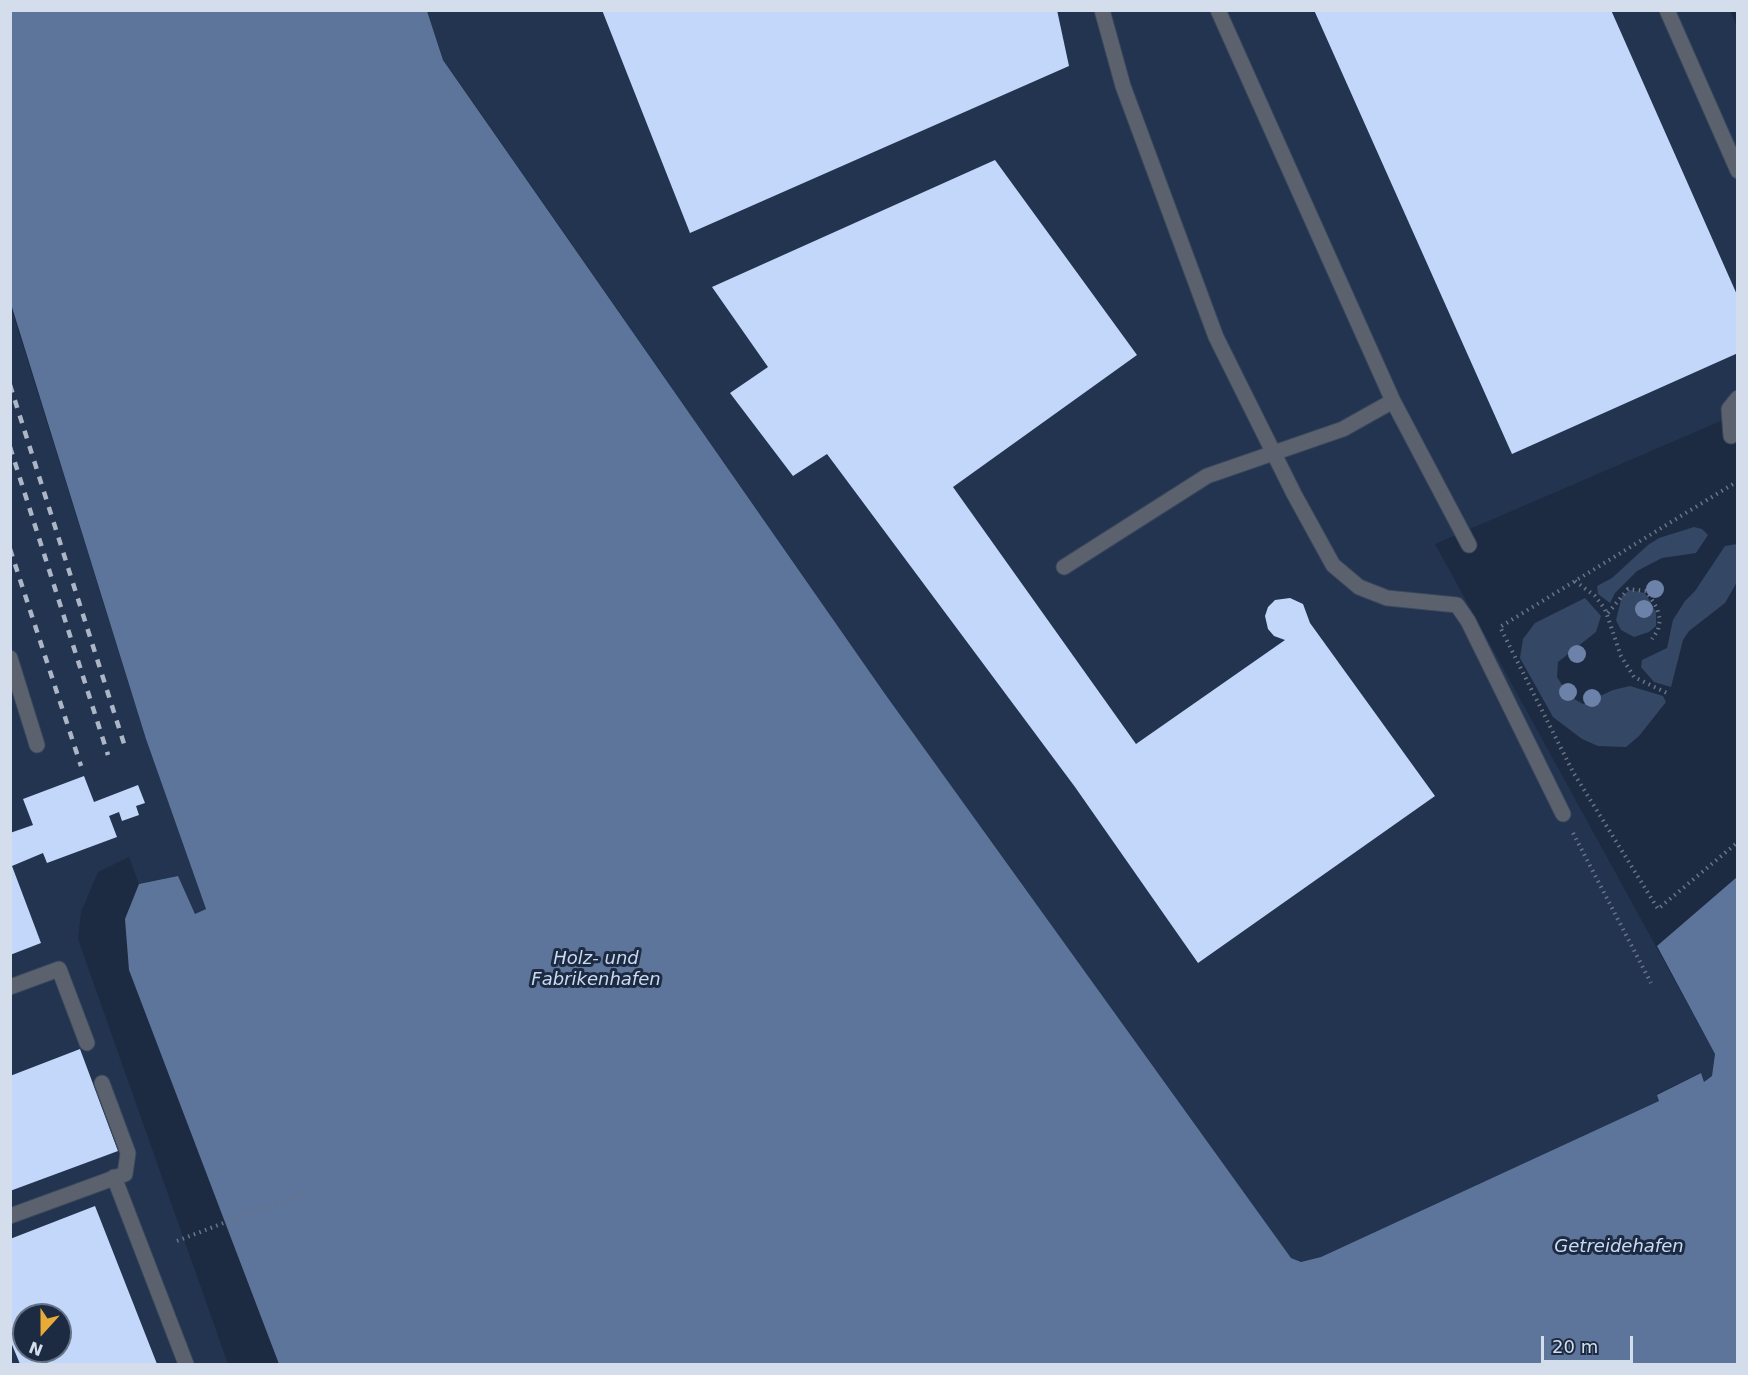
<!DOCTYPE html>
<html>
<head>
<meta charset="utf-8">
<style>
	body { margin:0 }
	#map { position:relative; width:1748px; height:1375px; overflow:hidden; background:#1d2b42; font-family:"DejaVu Sans",sans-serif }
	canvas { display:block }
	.frame { position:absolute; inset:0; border:12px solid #d4ddec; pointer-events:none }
	.north { position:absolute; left:12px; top:1303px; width:60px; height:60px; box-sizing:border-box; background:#1d2b42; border:2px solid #667286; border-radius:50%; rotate:201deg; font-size:16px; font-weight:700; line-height:24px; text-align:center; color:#d4ddec }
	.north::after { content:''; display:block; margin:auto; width:21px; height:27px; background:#e8ab37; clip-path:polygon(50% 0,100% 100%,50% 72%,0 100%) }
	.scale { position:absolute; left:1541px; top:1336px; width:92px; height:27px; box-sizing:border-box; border:3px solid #d4ddec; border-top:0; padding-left:8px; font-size:18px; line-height:21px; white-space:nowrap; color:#d4ddec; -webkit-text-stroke:4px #1d2b42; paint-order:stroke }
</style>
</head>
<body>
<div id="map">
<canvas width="1748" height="1375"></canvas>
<div class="frame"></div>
<div class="north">N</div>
<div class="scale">20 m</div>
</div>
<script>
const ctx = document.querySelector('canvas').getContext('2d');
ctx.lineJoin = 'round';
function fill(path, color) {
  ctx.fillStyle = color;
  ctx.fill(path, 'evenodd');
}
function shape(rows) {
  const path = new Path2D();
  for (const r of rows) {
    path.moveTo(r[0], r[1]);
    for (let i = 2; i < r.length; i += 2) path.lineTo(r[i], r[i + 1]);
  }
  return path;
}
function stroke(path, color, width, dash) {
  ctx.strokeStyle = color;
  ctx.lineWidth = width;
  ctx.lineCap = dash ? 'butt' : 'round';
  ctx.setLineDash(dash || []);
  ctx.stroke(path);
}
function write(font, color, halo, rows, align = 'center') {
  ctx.font = font + ' "DejaVu Sans",sans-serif';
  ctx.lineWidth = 6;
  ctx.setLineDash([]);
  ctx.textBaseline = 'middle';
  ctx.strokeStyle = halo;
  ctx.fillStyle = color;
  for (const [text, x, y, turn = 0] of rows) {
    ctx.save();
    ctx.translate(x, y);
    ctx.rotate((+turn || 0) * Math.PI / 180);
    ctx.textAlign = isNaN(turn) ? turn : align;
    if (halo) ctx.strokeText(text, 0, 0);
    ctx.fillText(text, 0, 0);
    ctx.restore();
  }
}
fill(shape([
	[427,11,1730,11,1738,29,1737,414,1435,544,1715,1054,1712,1076,1704,1082,1700,1073,1657,1094,1660,1101,1321,1257,1301,1262,1291,1258,885,694,443,59],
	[10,304,146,739,206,909,195,914,178,876,139,884,129,857,98,872,81,912,78,939,228,1364,11,1364],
	[24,1315,60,1315,60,1351,24,1351]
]), '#223450');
fill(shape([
	[1694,527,1702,529,1708,535,1696,553,1662,558,1637,571,1615,593,1610,603,1598,594,1597,586,1612,578,1648,545,1659,538],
	[1737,544,1737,582,1725,603,1689,631,1683,640,1671,687,1654,682,1641,667,1642,660,1667,648,1673,620,1685,601,1695,591,1725,546],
	[1630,590,1645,593,1656,612,1656,626,1649,632,1634,637,1621,630,1616,620,1622,596],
	[1585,598,1601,616,1596,632,1558,662,1557,677,1569,696,1583,704,1613,690,1630,686,1663,696,1666,702,1639,736,1626,747,1598,746,1582,739,1553,717,1520,658,1523,639,1535,623]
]), '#344765');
fill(shape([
	[10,11,427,11,443,60,885,694,1291,1258,1301,1262,1321,1257,1659,1101,1657,1095,1701,1073,1704,1082,1712,1076,1715,1054,1657,946,1737,877,1737,1364,279,1364,129,970,125,919,139,884,178,876,195,914,206,909,146,739,11,304]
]), '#5e759b');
fill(shape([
	[602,10,1057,10,1069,66,690,233],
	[1314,10,1611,10,1738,297,1738,353,1512,454],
	[995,160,1137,355,953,487,1136,744,1285,640,1274,636,1268,629,1265,616,1268,607,1275,600,1290,598,1303,604,1310,623,1435,796,1198,963,1075,787,827,454,793,476,730,393,768,367,712,287],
	[84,776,94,802,138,785,145,803,136,806,139,815,122,821,119,812,109,816,117,837,47,863,43,853,12,866,41,943,10,955,10,833,33,825,23,799],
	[80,1049,118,1151,10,1191,10,1076],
	[95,1206,157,1364,20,1364,10,1340,10,1239],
	[24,1315,60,1315,60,1351,24,1351]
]), '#c2d7f9');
const minor = shape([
	[1102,10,1123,86,1216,337,1294,494,1333,565,1359,587,1387,598,1457,605,1468,621,1563,814],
	[1218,10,1393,401,1469,545],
	[1667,10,1738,171],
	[1731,436,1729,409,1738,398],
	[1064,567,1207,476,1343,429,1393,401],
	[10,658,37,745],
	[10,987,59,969,87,1043],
	[114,1177,186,1364],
	[10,1216,125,1174,128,1153,102,1083]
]);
stroke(minor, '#3a475d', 17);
stroke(shape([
	[1738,481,1500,627,1573,772,1658,909,1738,842],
	[1575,581,1595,596,1605,609,1621,656,1634,677,1667,693],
	[1608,613,1628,589,1646,591,1657,608,1660,620,1658,630,1652,639],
	[1573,833,1651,983],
	[177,1241,309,1190]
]), '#697588', 4, [1.5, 4.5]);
stroke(minor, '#5b626e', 15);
stroke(shape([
	[10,385,126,750],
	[10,447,108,755],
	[10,549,81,766]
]), '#acb6c7', 4.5, [8, 8]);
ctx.fillStyle = '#6c82a8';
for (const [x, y] of [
	[1655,589],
	[1644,609],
	[1577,654],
	[1568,692],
	[1592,698]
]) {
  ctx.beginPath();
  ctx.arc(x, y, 9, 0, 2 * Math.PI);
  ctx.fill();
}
write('italic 18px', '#cbdbf4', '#1d2b42', [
	["Holz- und",596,959],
	["Fabrikenhafen",596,980],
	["Getreidehafen",1619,1247]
]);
</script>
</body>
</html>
